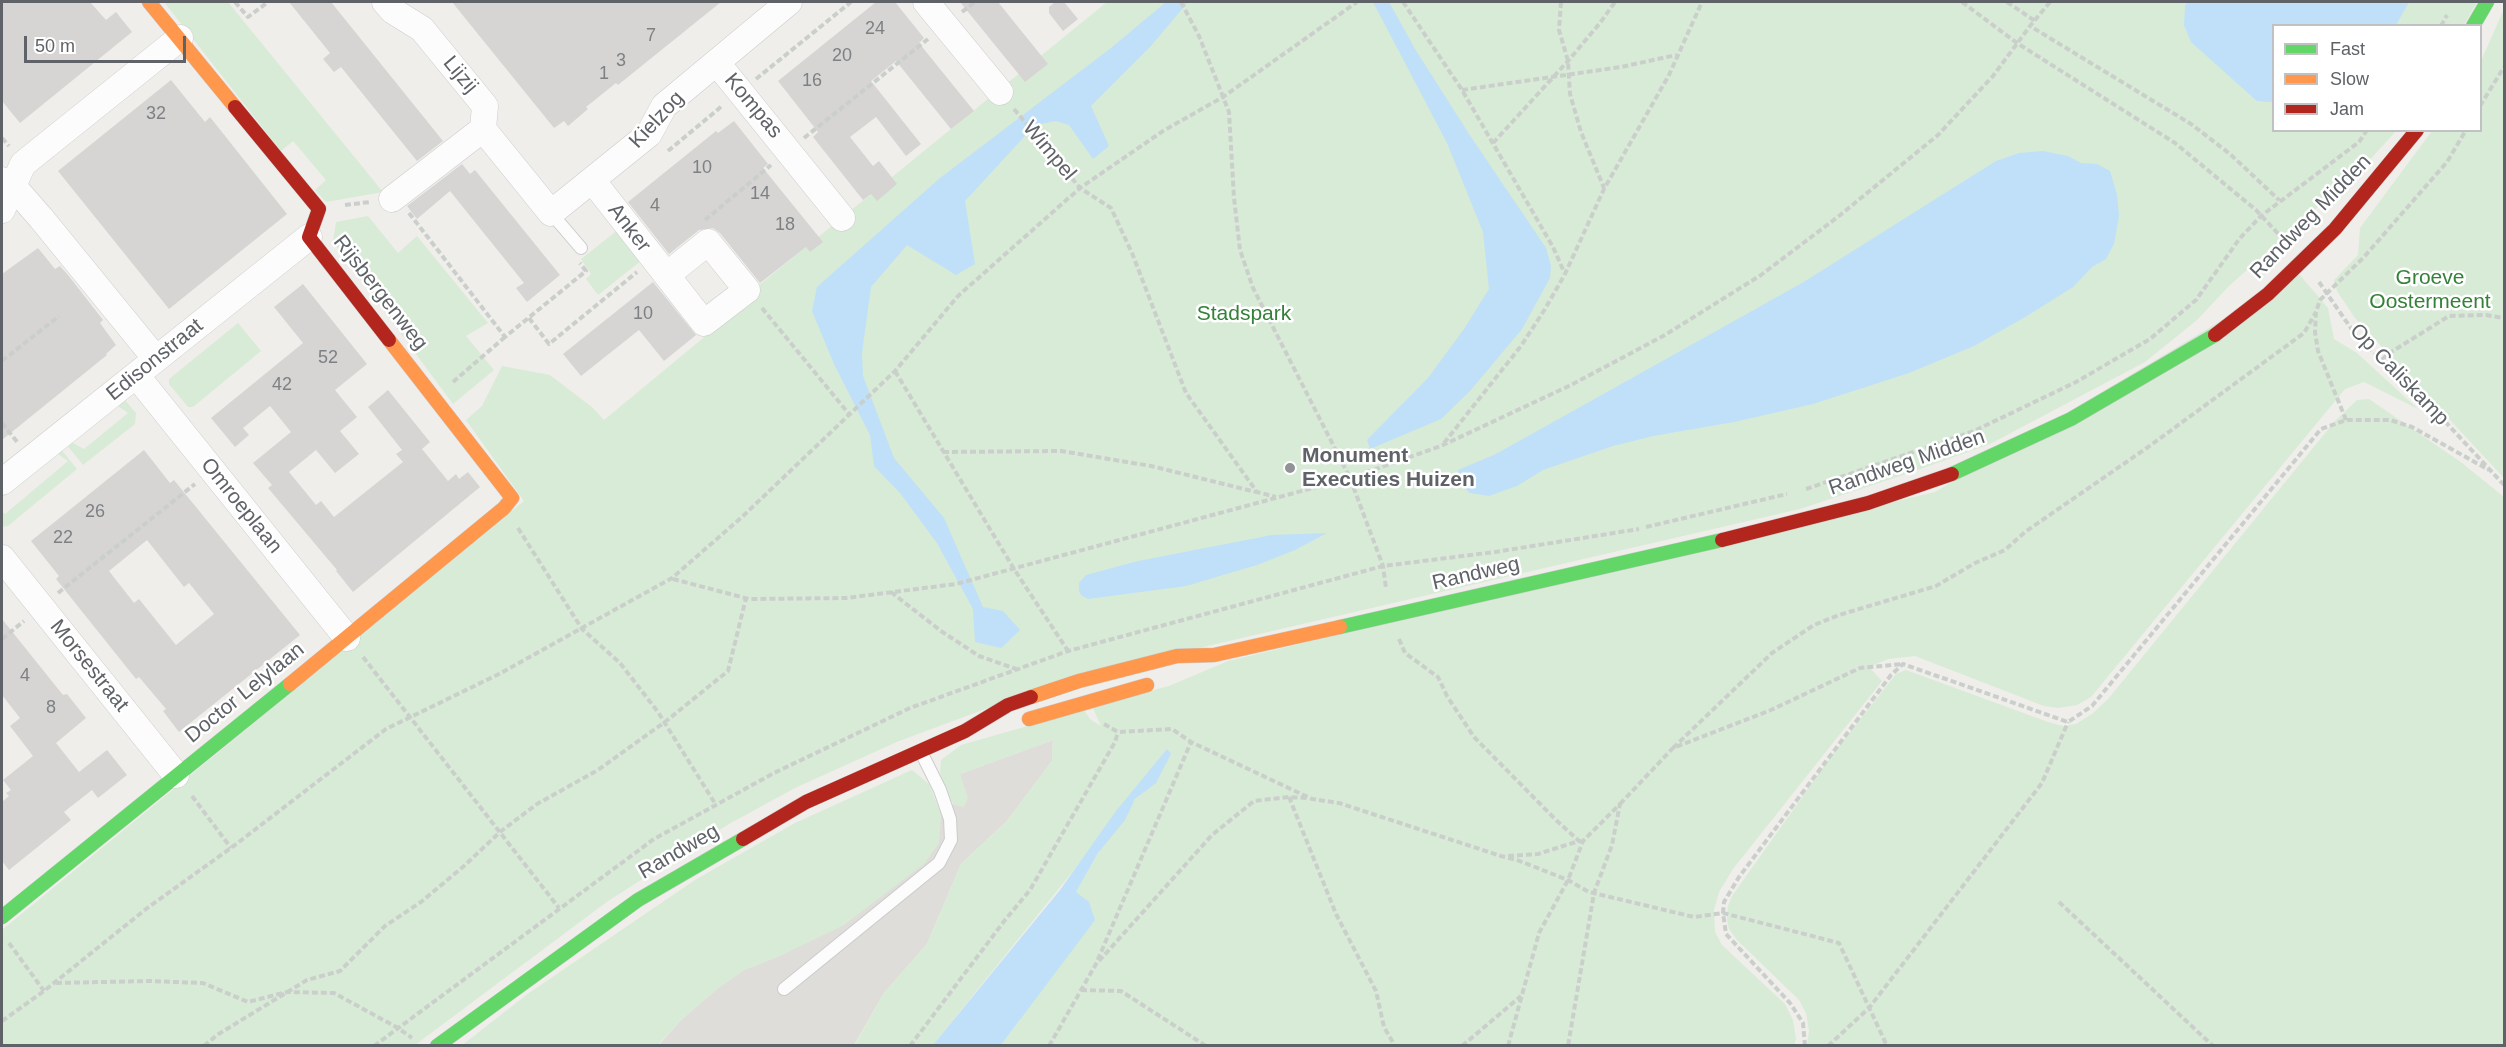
<!DOCTYPE html>
<html>
<head>
<meta charset="utf-8">
<style>
	body { margin:0 }
	#map { position:relative; width:2506px; height:1047px; overflow:hidden; background:#efeeea; font-family:Arial,sans-serif }
	canvas { display:block }
	.frame { position:absolute; inset:0; border:3px solid #5f6368; pointer-events:none }
	.legend { position:absolute; left:2272px; top:24px; width:210px; height:108px; box-sizing:border-box; background:#fff; border:2px solid #bfc1c3; margin:0; padding:8px 10px; list-style:none; font-size:18px; color:#5f6368 }
	.legend li { display:flex; align-items:center; gap:12px; height:30px }
	.legend b { width:30px; border:2px solid #bfc1c3 }
	.scale { position:absolute; left:24px; top:36px; width:162px; height:27px; box-sizing:border-box; border:3px solid #5f6368; border-top:0; padding-left:8px; font-size:18px; line-height:21px; white-space:nowrap; color:#5f6368; -webkit-text-stroke:4px #fff; paint-order:stroke }
</style>
</head>
<body>
<div id="map">
<canvas width="2506" height="1047"></canvas>
<div class="frame"></div>
<ul class="legend">
<li><b style="height:8px;background:#63d668"></b>Fast</li>
<li><b style="height:8px;background:#ff974d"></b>Slow</li>
<li><b style="height:8px;background:#b3261e"></b>Jam</li>
</ul>
<div class="scale">50 m</div>
</div>
<script>
const ctx = document.querySelector('canvas').getContext('2d');
ctx.lineJoin = 'round';
function fill(path, color) {
  ctx.fillStyle = color;
  ctx.fill(path, 'evenodd');
}
function shape(rows) {
  const path = new Path2D();
  for (const r of rows) {
    path.moveTo(r[0], r[1]);
    for (let i = 2; i < r.length; i += 2) path.lineTo(r[i], r[i + 1]);
  }
  return path;
}
function stroke(path, color, width, dash) {
  ctx.strokeStyle = color;
  ctx.lineWidth = width;
  ctx.lineCap = dash ? 'butt' : 'round';
  ctx.setLineDash(dash || []);
  ctx.stroke(path);
}
function write(font, color, halo, rows, align = 'center') {
  ctx.font = font + ' Arial,sans-serif';
  ctx.lineWidth = 5;
  ctx.setLineDash([]);
  ctx.textBaseline = 'middle';
  ctx.strokeStyle = halo;
  ctx.fillStyle = color;
  for (const [text, x, y, turn = 0] of rows) {
    ctx.save();
    ctx.translate(x, y);
    ctx.rotate((+turn || 0) * Math.PI / 180);
    ctx.textAlign = isNaN(turn) ? turn : align;
    if (halo) ctx.strokeText(text, 0, 0);
    ctx.fillText(text, 0, 0);
    ctx.restore();
  }
}
fill(shape([
	[1053,740,1052,761,1007,821,961,864,927,944,884,993,854,1045,658,1046,682,1019,718,988,744,970,784,954,939,843,939,810,953,804,960,774]
]), '#dfddda');
fill(shape([
	[164,2,228,2,383,192,326,202,315,190,326,180,293,141,281,151],
	[1107,2,2477,2,2464,25,2274,26,2274,130,2396,131,2366,164,2229,286,2197,320,2145,362,1990,444,1915,471,1800,509,1069,678,899,741,795,788,729,824,608,901,415,1045,2,1045,2,930,524,501,466,420,482,406,502,366,550,375,593,408,604,420,760,291,758,286],
	[2504,9,2504,478,2355,318,2337,291,2334,280,2358,255,2360,228,2432,131,2480,130,2481,61],
	[368,216,398,253,417,236,488,323,466,336,494,370,453,404,333,242,336,222],
	[619,229,642,260,598,295,586,279,591,274,581,259],
	[2299,274,2328,308,2334,339,2357,353,2418,409,2364,382,2345,389,2091,697,2077,705,2058,708,2044,706,1915,656,1888,659,1869,667,1882,681,1733,869,1719,892,1714,910,1715,932,1722,945,1785,1004,1793,1020,1796,1039,1794,1045,1001,1045,1019,1021,1076,892,1098,853,1135,799,1156,782,1137,786,1077,866,933,1045,854,1046,884,993,927,944,961,864,1007,821,1052,761,1053,740,960,774,968,798,964,807,954,805,946,794,940,772,941,760,961,745,1084,710,1090,719,1101,726,1092,706,1169,686,1228,661,1935,492],
	[238,323,261,351,193,407,188,407,169,384,169,379],
	[124,399,136,413,135,424,83,465,66,444,69,441,84,449,128,413,115,404],
	[2369,399,2462,463,2504,497,2504,1045,1807,1045,1809,1031,1806,1013,1799,1000,1737,940,1729,929,1727,920,1728,906,1732,896,1832,755,1896,674,1906,670,2048,722,2063,726,2076,724,2092,714,2108,699,2335,421,2357,400],
	[60,448,77,469,8,526,2,527,2,512,5,514,68,461,58,454],
	[912,770,929,784,941,814,939,843,924,864,844,925,784,954,744,970,718,988,682,1019,658,1045,461,1046,529,993,695,880,795,823]
]), '#d8ebd6');
fill(shape([
	[1166,2,1188,2,1150,47,1091,106,1109,146,1093,159,1069,125,1056,121,1035,125,965,201,975,264,956,275,907,245,871,287,862,353,863,376,894,458,944,518,983,607,1003,611,1020,630,1001,648,975,642,973,609,937,543,900,493,874,466,870,435,834,364,812,311,817,287,940,178,1111,48],
	[1373,2,1389,2,1415,49,1469,134,1546,248,1551,266,1550,278,1522,329,1470,391,1441,419,1370,449,1367,440,1428,378,1464,329,1489,289,1483,232,1447,143],
	[2187,2,2409,2,2396,25,2274,26,2273,102,2269,102,2257,101,2191,42,2184,25,2185,7],
	[2043,151,2068,156,2081,163,2097,164,2110,171,2117,195,2119,216,2114,244,2106,259,2092,267,2073,287,2027,316,1974,346,1909,373,1813,404,1734,422,1653,436,1613,446,1543,470,1517,486,1489,496,1470,493,1461,485,1458,470,1496,454,1802,283,1996,161,2019,153],
	[1327,533,1295,550,1257,565,1186,586,1088,599,1081,595,1079,591,1079,583,1086,575,1138,561,1272,535],
	[1167,749,1171,754,1156,783,1135,799,1125,820,1098,853,1076,892,1089,902,1095,920,1001,1045,933,1045,1060,890,1116,811]
]), '#bfe0f8');
fill(shape([
	[2,2,90,2,106,20,116,12,132,32,20,123,2,101],
	[289,2,331,2,443,141,417,161,341,67,334,72,323,59,330,53],
	[452,2,721,2,618,85,616,83,586,107,588,109,568,126,564,121,554,128],
	[876,2,895,2,924,38,919,43,974,111,951,129,896,61,871,81,921,144,906,156,876,117,850,137,873,166,879,161,897,184,877,201,871,194,863,200,813,137,818,132,778,81],
	[960,2,998,2,1048,64,1025,82],
	[1055,2,1064,2,1078,19,1063,31,1049,13,1049,7],
	[171,80,205,122,210,117,287,214,169,309,58,171],
	[734,121,768,164,763,168,823,242,810,252,806,247,760,283,720,233,713,228,699,230,669,254,628,202,716,131,718,133],
	[462,164,470,174,475,170,560,275,527,302,516,288,524,283,450,191,417,219,407,206],
	[38,248,55,269,60,266,68,275,103,320,100,323,116,345,106,354,107,355,2,440,2,274],
	[653,282,696,335,664,361,639,330,581,376,563,354],
	[303,284,367,364,335,390,357,417,340,431,359,454,335,473,316,450,289,472,316,505,321,501,334,517,403,462,396,454,402,450,368,407,388,390,430,442,422,449,448,481,456,474,459,479,468,472,480,487,353,592,336,571,337,570,268,488,272,485,253,463,291,432,270,406,243,428,249,435,235,447,211,418,303,343,274,307],
	[144,450,170,483,174,480,300,635,179,732,163,711,166,709,139,677,136,679,56,579,59,576,31,541],
	[147,540,184,587,189,583,214,614,176,645,139,599,134,603,109,571],
	[2,619,63,695,67,694,86,718,56,743,79,772,107,750,127,775,98,798,92,790,64,812,71,820,9,870,2,861,2,802,9,796,6,793,11,790,3,780,33,756,10,726,20,718,2,695]
]), '#d6d5d3');
const lane = shape([
	[551,213,581,248],
	[784,989,939,863,951,840,950,819,940,790,921,752]
]);
const street = shape([
	[385,2,393,11,422,29,485,106,483,129,392,199],
	[926,2,1000,92],
	[717,63,842,218],
	[483,129,551,213,649,134,664,106,789,2],
	[2,180,13,186,41,218,156,359],
	[592,180,654,259,704,323,747,290,708,242,667,275],
	[2,210,23,164,180,38],
	[136,375,347,638],
	[2,482,309,237],
	[2,558,176,775]
]);
const fast = shape([
	[2473,26,2487,2],
	[1952,474,2071,419,2215,335],
	[1340,627,1722,540],
	[2,917,290,684],
	[437,1046,638,900,743,839]
]);
const slow = shape([
	[149,2,235,107],
	[290,684,504,508,512,498,389,340],
	[1031,697,1079,681,1177,656,1214,655,1340,627],
	[1029,719,1147,685]
]);
const jam = shape([
	[235,107,319,209,309,237,389,340],
	[2215,335,2268,294,2335,229,2417,130],
	[1722,540,1868,503,1952,474],
	[743,839,806,802,965,731,1008,705,1031,697]
]);
stroke(lane, '#cbcccc', 14);
stroke(street, '#cbcccc', 27);
stroke(fast, '#cacacb', 15);
stroke(slow, '#cacacb', 15);
stroke(jam, '#cacacb', 15);
stroke(shape([
	[235,2,248,17,268,2],
	[1181,2,1199,36,1229,112,1234,198,1240,250,1253,288,1350,478,1383,566,1386,588],
	[1403,2,1462,90,1553,247,1565,274],
	[1561,2,1559,30,1568,61,1570,94,1581,132,1604,188],
	[1962,2,2017,43,2175,143,2256,210,2285,241],
	[2007,2,2035,21],
	[2050,2,2030,26,2191,124,2230,154,2279,200],
	[962,12,975,2],
	[2441,26,2447,15],
	[756,79,851,2],
	[1462,90,1621,67,1676,55],
	[2480,106,2504,67],
	[1014,109,1080,188,1111,208,1132,253,1186,393,1257,492,1276,497],
	[2,138,9,146],
	[804,138,928,39],
	[1493,143,1568,61,1600,23,1615,2],
	[668,151,722,106],
	[345,205,370,202],
	[409,213,505,337,586,271,580,263],
	[705,220,771,165],
	[2319,282,2357,337,2414,388,2504,485],
	[762,308,849,414],
	[529,318,549,344,637,272],
	[2382,360,2388,354,2449,316,2486,315,2504,318],
	[2,361,59,316],
	[895,371,1014,569,1068,651],
	[453,382,505,337],
	[2346,420,2318,351,2315,332,2316,312,2320,300,2364,257,2447,162,2466,130],
	[2,423,18,443],
	[1444,443,1521,346,1545,309,1565,274,1604,189,1669,75,1702,2],
	[943,452,1061,451,1151,466,1256,492],
	[1806,489,1974,431,2076,382,2150,339,2196,300,2240,238,2261,216,2359,142,2367,130],
	[1646,527,1787,494],
	[518,528,582,629,620,663,658,712,716,805],
	[673,579,749,599,846,598,956,584,1350,478,1441,446,1571,385,1665,335,1761,275,1839,216,1938,135,1993,76,2030,26],
	[891,592,941,631,979,656,1016,669],
	[58,593,195,484],
	[2,639,24,621],
	[1399,639,1405,653,1438,677,1447,696,1474,737,1557,821,1579,841,1583,841],
	[363,657,559,908],
	[1104,724,1118,732,1172,729,1191,742,1312,799,1339,803,1501,856,1517,860,1568,880,1589,892,1694,917,1723,913,1839,943,1887,1046],
	[1673,748,1772,653,1814,625,1839,615,1936,586,1975,563,2005,550,2025,532,2151,445,2304,333,2316,312],
	[192,796,231,848],
	[1289,797,1336,914,1376,991,1384,1027,1395,1046],
	[1620,804,1673,748,1771,710,1860,668,1903,664],
	[1508,856,1538,854,1579,841],
	[2059,902,2213,1046],
	[9,943,44,991],
	[1099,961,1212,835,1254,801,1289,797,1308,798],
	[56,983,149,981,203,983,248,1002,287,992,334,993,398,1028,412,1038],
	[1081,990,1121,991,1206,1046],
	[2,1021,44,991,146,909,231,848,386,729,499,674,672,578,742,517,895,371,958,296,1080,188,1163,131,1223,97,1357,2],
	[204,1046,217,1035,307,980,340,971,385,926,421,902,464,866,500,832,537,804,598,770,665,722,728,671,746,598],
	[374,1046,654,839,774,773,910,708,1068,651,1383,566,1495,552,1639,529],
	[910,1046,1005,920,1030,890,1115,742,1118,732],
	[1049,1046,1096,964,1191,742],
	[1462,1046,1521,996],
	[1508,1046,1539,933,1568,880,1583,841,1620,804,1612,845,1594,893,1568,1046],
	[1805,1046,1803,1023,1790,1003,1726,934,1723,913,1724,902,1739,877,1891,675,1903,664,2068,722,2092,706,2321,429,2346,420,2390,420,2412,427,2489,470],
	[1828,1046,1869,1008,2042,783,2068,722]
]), '#cbcfcc', 4, [6, 3]);
stroke(lane, '#fdfcfc', 12);
stroke(street, '#fdfcfc', 26);
stroke(fast, '#63d668', 14);
stroke(slow, '#ff974d', 14);
stroke(jam, '#b3261e', 14);
for (const [x, y, r, color] of [
	[1290,468,6,"#919496"]
]) {
  const dot = new Path2D();
  dot.arc(x, y, r, 0, 2 * Math.PI);
  ctx.fillStyle = color;
  ctx.fill(dot);
  stroke(dot, '#fff', 2);
}
write('18px', '#7e8184', null, [
	["24",875,29],
	["7",651,36],
	["20",842,56],
	["3",621,61],
	["1",604,74],
	["16",812,81],
	["32",156,114],
	["10",702,168],
	["14",760,194],
	["4",655,206],
	["18",785,225],
	["10",643,314],
	["52",328,358],
	["42",282,385],
	["26",95,512],
	["22",63,538],
	["4",25,676],
	["8",51,708]
]);
write('21px', '#5f6368', '#fff', [
	["Lijzij",460,75,50],
	["Kompas",753,106,50],
	["Kielzog",657,120,-47],
	["Wimpel",1049,151,50],
	["Randweg Midden",2311,217,-46],
	["Anker",629,228,52],
	["Rijsbergenweg",380,293,52],
	["Edisonstraat",155,360,-39],
	["Op Caliskamp",2399,375,46],
	["Randweg Midden",1907,463,-19],
	["Omroeplaan",241,506,51],
	["Randweg",1476,574,-13],
	["Morsestraat",89,666,51],
	["Doctor Lelylaan",245,693,-39],
	["Randweg",679,852,-30]
]);
write('21px', '#358139', '#fff', [
	["Groeve",2430,278],
	["Oostermeent",2430,302],
	["Stadspark",1244,314]
]);
write('bold 21px', '#5f6368', '#fff', [
	["Monument",1302,456],
	["Executies Huizen",1302,480]
], 'left');
</script>
</body>
</html>
